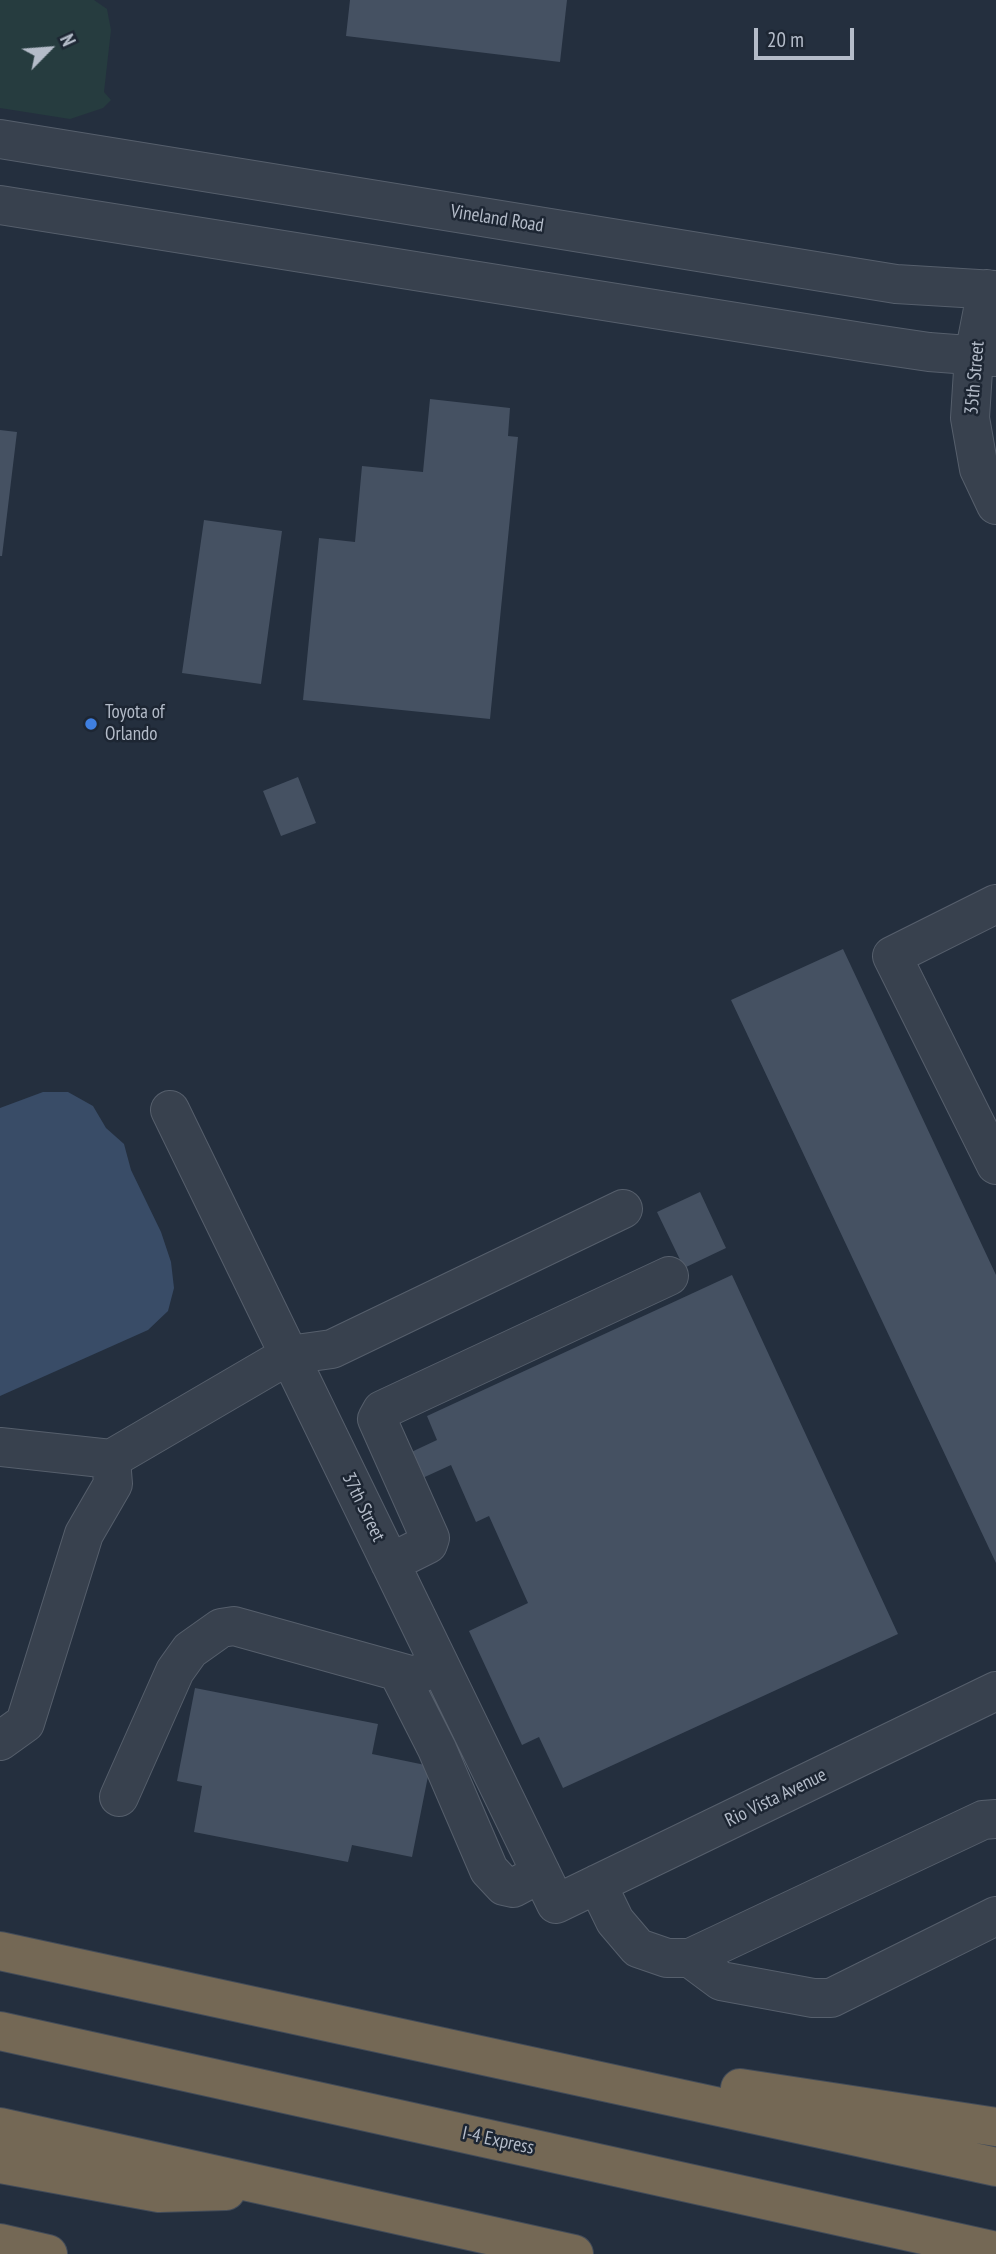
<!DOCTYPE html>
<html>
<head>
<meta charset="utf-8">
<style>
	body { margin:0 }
	#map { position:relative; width:996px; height:2254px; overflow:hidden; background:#242f3e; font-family:"PT Sans Narrow",sans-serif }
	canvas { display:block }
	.north { position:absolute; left:14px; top:14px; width:70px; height:70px; -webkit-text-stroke:5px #1d2633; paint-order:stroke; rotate:65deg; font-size:19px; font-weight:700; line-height:28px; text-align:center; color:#b4bcc9 }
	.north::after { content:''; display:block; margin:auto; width:24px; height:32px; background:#b4bcc9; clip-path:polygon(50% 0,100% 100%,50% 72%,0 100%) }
	.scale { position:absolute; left:754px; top:28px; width:100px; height:32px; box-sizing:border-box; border:4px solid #b4bcc9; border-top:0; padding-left:9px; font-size:21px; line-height:24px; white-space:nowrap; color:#b4bcc9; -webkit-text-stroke:5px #1d2633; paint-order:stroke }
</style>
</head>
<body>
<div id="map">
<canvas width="996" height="2254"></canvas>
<div class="north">N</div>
<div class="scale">20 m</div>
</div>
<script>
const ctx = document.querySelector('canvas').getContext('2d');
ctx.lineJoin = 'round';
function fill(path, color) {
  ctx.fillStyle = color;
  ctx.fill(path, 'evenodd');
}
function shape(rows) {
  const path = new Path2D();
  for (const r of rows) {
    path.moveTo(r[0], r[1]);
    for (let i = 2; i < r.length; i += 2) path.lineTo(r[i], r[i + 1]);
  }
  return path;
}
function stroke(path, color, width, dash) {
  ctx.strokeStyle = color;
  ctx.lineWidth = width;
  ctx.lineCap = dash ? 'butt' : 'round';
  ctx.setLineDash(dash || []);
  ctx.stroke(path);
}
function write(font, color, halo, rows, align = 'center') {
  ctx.font = font + ' "PT Sans Narrow",sans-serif';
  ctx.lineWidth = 5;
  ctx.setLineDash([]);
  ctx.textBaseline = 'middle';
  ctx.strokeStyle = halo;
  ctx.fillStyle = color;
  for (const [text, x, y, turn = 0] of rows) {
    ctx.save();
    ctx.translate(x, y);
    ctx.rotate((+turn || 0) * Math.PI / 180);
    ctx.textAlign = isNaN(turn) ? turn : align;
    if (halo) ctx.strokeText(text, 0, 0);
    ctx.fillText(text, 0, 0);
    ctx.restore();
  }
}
fill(shape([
	[0,0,94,0,107,9,111,30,104,92,111,100,103,108,70,119,0,108]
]), '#263c3f');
fill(shape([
	[43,1092,68,1092,93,1106,106,1128,124,1144,131,1170,161,1232,171,1262,174,1288,168,1311,148,1330,0,1396,0,1108]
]), '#394c67');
fill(shape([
	[350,0,567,0,560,62,346,36],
	[430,399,510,408,508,436,518,437,490,719,303,700,319,538,355,542,362,466,423,472],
	[0,430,17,432,2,556,0,556],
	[204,520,282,531,261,684,182,673],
	[298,777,316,823,281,836,263,791],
	[843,949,996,1275,996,1563,731,1000],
	[700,1192,726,1248,684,1268,657,1212],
	[732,1275,898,1634,563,1788,539,1737,522,1745,469,1631,528,1603,489,1516,476,1522,451,1465,416,1481,405,1455,437,1440,427,1416],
	[195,1688,378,1724,372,1754,430,1766,412,1857,352,1845,348,1862,194,1832,202,1786,177,1781]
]), '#455162');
const minor = shape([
	[0,139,896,284,996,290],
	[0,205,868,343,929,352,996,357],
	[987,289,974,355,970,418,979,469,996,505],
	[996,904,892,956,996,1165],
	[170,1110,556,1904,996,1691],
	[0,1447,111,1459,289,1355,332,1349,623,1209],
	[390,1563,428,1544,430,1538,377,1419,382,1410,669,1276],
	[399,1674,437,1749,489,1870,504,1886,513,1888,541,1873],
	[0,1741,25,1723,84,1534,113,1484,111,1459],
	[119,1797,175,1671,190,1650,221,1628,234,1626,414,1676,439,1665],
	[597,1884,615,1921,638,1948,667,1958,690,1958,983,1820,996,1819],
	[690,1958,721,1981,813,1998,831,1998,996,1916]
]);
const highway = shape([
	[0,1951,996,2167],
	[0,2031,996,2251],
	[740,2088,996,2127],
	[0,2127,574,2254],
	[0,2164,159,2193,226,2191],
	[0,2243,48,2254]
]);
stroke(minor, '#565f6c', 40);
stroke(highway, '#434c59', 40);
stroke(minor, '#38414e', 38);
stroke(highway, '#746855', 38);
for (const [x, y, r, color] of [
	[91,724,7,"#3f7fe0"]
]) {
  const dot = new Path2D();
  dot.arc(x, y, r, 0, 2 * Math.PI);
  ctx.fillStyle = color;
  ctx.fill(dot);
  stroke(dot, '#1d2633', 2.5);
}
write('19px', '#b4bcc9', '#1d2633', [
	["Vineland Road",497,219,9],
	["35th Street",975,378,-85],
	["37th Street",363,1507,64],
	["Rio Vista Avenue",776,1798,-26],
	["I-4 Express",498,2141,12]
]);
write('19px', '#b4bcc9', '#1d2633', [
	["Toyota of",105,713],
	["Orlando",105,735]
], 'left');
</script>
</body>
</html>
